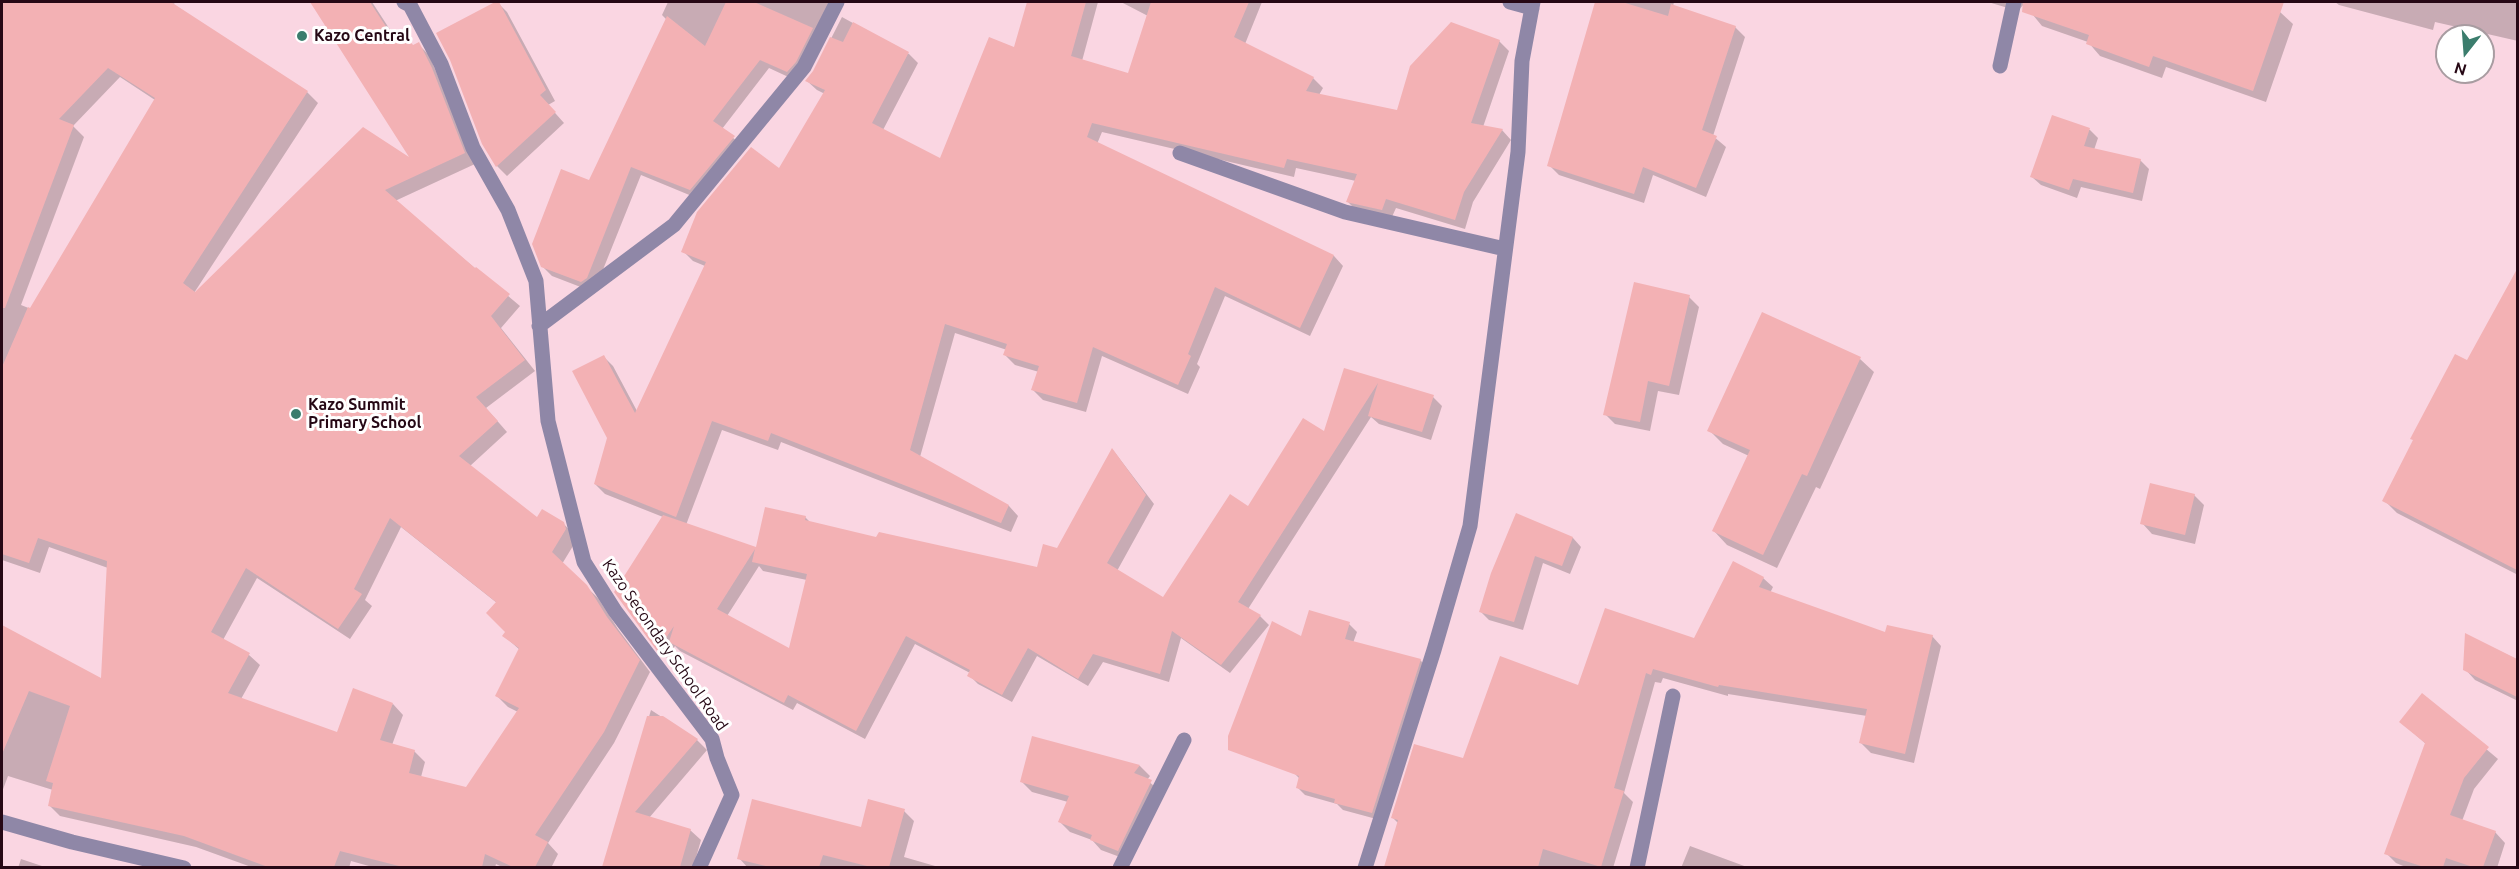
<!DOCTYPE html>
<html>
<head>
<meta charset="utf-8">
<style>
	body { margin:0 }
	#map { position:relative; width:2519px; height:869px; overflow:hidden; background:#fad6e2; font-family:Ubuntu,sans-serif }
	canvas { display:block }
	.frame { position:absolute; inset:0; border:3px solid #260815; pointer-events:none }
	.north { position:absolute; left:2435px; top:24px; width:60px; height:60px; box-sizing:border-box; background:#fff; border:2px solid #a89ca1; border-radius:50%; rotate:197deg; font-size:16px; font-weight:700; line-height:24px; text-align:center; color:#260815 }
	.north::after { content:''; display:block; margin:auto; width:21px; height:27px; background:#3b7d6d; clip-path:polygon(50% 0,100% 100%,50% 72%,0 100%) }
</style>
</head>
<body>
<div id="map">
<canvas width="2519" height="869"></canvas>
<div class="frame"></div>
<div class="north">N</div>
</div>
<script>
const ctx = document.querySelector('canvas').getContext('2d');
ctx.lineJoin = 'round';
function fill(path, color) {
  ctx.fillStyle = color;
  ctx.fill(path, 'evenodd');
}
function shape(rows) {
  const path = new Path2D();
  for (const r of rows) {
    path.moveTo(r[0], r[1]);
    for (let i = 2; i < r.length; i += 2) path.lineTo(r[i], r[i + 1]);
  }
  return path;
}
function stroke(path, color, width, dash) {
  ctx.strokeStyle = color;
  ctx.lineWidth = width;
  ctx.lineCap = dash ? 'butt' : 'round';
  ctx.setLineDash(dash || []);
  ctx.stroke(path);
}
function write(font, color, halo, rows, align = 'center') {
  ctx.font = font + ' Ubuntu,sans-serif';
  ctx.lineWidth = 6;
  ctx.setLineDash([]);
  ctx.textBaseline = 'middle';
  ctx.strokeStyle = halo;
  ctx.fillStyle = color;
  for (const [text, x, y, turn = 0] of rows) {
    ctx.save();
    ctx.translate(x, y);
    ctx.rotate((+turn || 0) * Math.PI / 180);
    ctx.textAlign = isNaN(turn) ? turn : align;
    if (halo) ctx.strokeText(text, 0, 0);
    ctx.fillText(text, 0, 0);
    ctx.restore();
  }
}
fill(shape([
	[2,2,177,2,173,4,307,92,318,103,194,293,414,162,312,2,372,2,398,42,414,47,418,44,429,55,475,164,395,201,520,306,501,328,535,371,486,408,507,432,470,466,537,520,563,523,574,535,576,541,562,564,598,598,618,629,650,672,614,743,548,843,558,854,551,868,504,868,496,864,495,868,376,868,351,861,349,868,254,868,196,847,60,816,50,806,53,790,8,776,2,792,2,627,103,680,108,568,49,547,40,573,2,560],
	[120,77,155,100,31,309,21,305,84,137,73,126],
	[401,527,497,603,507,632,504,636,520,650,497,696,508,707,518,712,467,789,421,777,425,762,414,751,392,745,403,715,393,704,338,734,241,699,260,665,249,655,223,640,257,578,350,639,372,606,365,600],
	[497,2,507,12,555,101,548,105,564,123,507,176,497,166,483,143,451,60,438,34],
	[668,2,834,2,797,81,769,68,722,129,743,146,699,199,641,175,596,287,591,291,552,276,542,266,590,182,667,20,662,15],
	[1028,2,1098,2,1082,61,1129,75,1148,16,1121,2,1262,2,1245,44,1313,78,1323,88,1319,95,1398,112,1499,41,1509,51,1483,127,1502,130,1511,140,1473,202,1465,229,1396,208,1391,219,1357,211,1348,202,1356,181,1296,168,1294,177,1102,132,1097,144,1334,256,1343,266,1310,336,1225,296,1197,364,1200,367,1188,394,1102,356,1086,412,1043,400,1033,390,1039,372,1015,365,1005,355,1007,350,955,333,920,457,1009,506,1018,516,1011,532,781,442,778,450,722,430,686,525,757,549,805,517,811,523,877,539,1038,568,1057,550,1113,450,1154,504,1117,571,1164,599,1249,509,1325,434,1345,370,1433,397,1442,406,1431,440,1379,424,1371,417,1248,609,1260,616,1269,625,1230,673,1181,638,1169,682,1103,662,1088,686,1037,656,1012,702,978,684,969,675,970,673,915,644,865,739,797,703,793,710,680,651,675,646,667,658,616,592,663,517,605,494,595,484,609,438,604,357,613,366,637,411,705,266,693,261,683,251,780,170,825,94,817,90,807,81,814,72,842,17,909,54,918,63,883,130,941,160,1015,49],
	[759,566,763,571,807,580,790,650,727,616],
	[1597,2,1674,2,1673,6,1735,27,1745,37,1713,136,1726,147,1706,197,1653,175,1644,203,1559,175,1549,165],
	[1988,2,2251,2,2280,12,2293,24,2266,102,2166,67,2162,78,2100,56,2088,42,2042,26,2024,4,2018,11],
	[2335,2,2518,2,2518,41,2435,22,2433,30,2339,5],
	[2053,116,2090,130,2098,138,2094,150,2140,160,2149,169,2142,201,2081,187,2077,198,2041,185,2032,177],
	[2518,281,2518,575,2397,513,2384,500,2503,308],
	[1689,297,1699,307,1679,395,1658,391,1650,431,1615,424,1605,414],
	[1762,314,1860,359,1874,372,1820,489,1816,487,1777,568,1727,545,1714,531,1749,456,1723,444,1709,430],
	[2194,495,2204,505,2195,544,2152,534,2142,523],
	[1517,515,1573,538,1581,547,1570,574,1543,563,1523,630,1489,620,1480,611],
	[1763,578,1773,587,1770,593,1887,634,1932,636,1941,646,1914,763,1871,753,1861,743,1867,716,1728,694,1728,696,1663,678,1661,683,1655,682,1624,793,1633,802,1613,868,1385,868,1398,823,1393,818,1464,760,1579,687,1695,640],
	[1349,624,1357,632,1353,643,1420,660,1428,668,1380,820,1343,810,1337,804,1305,795,1297,787,1300,779,1294,773,1302,638],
	[2467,635,2518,660,2518,701,2475,680,2465,669],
	[2422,695,2498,759,2474,789,2462,821,2495,832,2505,843,2497,868,2408,868,2396,863,2386,853,2426,744,2401,722],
	[651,710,697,740,707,750,649,818,690,830,701,840,693,868,604,868],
	[1033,738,1140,766,1150,776,1147,780,1161,792,1128,860,1101,850,1092,840,1070,832,1060,822,1068,802,1032,792,1022,782],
	[904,811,914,821,904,857,942,868,748,868,739,858,862,828],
	[1690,846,1747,867,1748,868,1681,868],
	[21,859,48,868,18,868]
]), '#0003');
fill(shape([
	[2,2,171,2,308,91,183,283,195,292,363,127,409,157,310,2,370,2,396,42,405,35,413,45,419,42,432,68,465,153,385,190,475,268,476,267,510,294,491,316,525,360,476,397,498,421,459,456,537,517,542,509,564,522,566,529,552,552,587,585,607,617,640,660,604,732,535,835,548,842,535,867,513,867,485,854,482,867,403,867,340,851,334,867,268,867,184,836,48,806,53,783,46,781,70,706,29,691,2,754,2,625,101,678,107,561,38,538,29,563,2,554,2,367,28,307,30,308,155,98,108,68,59,119,74,125,5,308,2,308],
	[390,518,496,602,486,613,505,632,502,636,519,648,495,696,519,708,466,787,409,773,415,750,380,740,393,703,353,688,337,732,228,693,250,653,211,632,246,568,338,629,362,594,354,589],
	[495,2,499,2,546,90,540,95,556,112,496,167,482,144,450,60,436,33],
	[726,2,754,2,813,28,796,62,787,72,760,60,713,121,735,136,690,190,631,167,587,278,581,282,541,267,532,244,561,169,589,180,667,16,705,46],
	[1027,2,1086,2,1071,56,1128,73,1151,2,1249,2,1234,37,1314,77,1306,91,1397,110,1410,66,1451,22,1500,40,1471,123,1503,129,1464,192,1455,220,1386,199,1382,210,1346,202,1357,174,1287,159,1284,168,1092,123,1087,137,1334,255,1300,328,1215,287,1188,354,1191,356,1178,385,1093,347,1077,403,1031,390,1039,366,1003,355,1007,344,945,324,910,450,1009,505,1001,523,771,433,768,441,712,421,676,517,594,484,607,438,572,371,604,355,635,413,706,262,681,252,697,212,751,147,779,168,825,90,805,81,813,71,830,37,843,42,853,22,909,52,872,123,940,158,989,37,1014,47],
	[1595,2,1622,2,1668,16,1671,4,1736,26,1702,130,1717,136,1696,188,1643,167,1634,194,1547,166],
	[2023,2,2284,2,2253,91,2153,56,2149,67,2086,44,2089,35,2022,12],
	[2052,115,2090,128,2084,146,2141,159,2133,193,2073,179,2069,190,2030,177],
	[2517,269,2517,570,2382,501,2413,440,2410,439,2455,354,2467,360],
	[1634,282,1690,295,1669,386,1648,381,1640,422,1603,415],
	[1762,312,1861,357,1807,476,1802,474,1763,555,1712,531,1750,450,1707,431],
	[1344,368,1434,395,1422,432,1368,416,1378,383,1238,602,1261,615,1221,665,1172,631,1160,674,1093,654,1078,679,1028,648,1002,695,967,676,970,670,906,636,856,731,788,695,784,703,669,642,674,626,657,651,614,592,663,515,756,547,765,507,806,516,805,520,876,537,879,532,1037,567,1043,544,1057,548,1112,448,1146,495,1107,563,1163,597,1230,494,1248,506,1303,418,1324,431],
	[755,549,752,562,807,574,789,648,717,609],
	[2150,483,2195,494,2185,535,2140,524],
	[1516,513,1573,537,1562,566,1535,556,1514,622,1479,612,1491,573],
	[1733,561,1764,577,1759,587,1885,632,1887,625,1933,635,1905,754,1859,743,1867,709,1719,685,1718,687,1653,669,1651,675,1646,673,1614,788,1624,791,1601,867,1543,849,1538,867,1384,867,1398,820,1391,818,1414,744,1463,758,1500,656,1578,685,1605,608,1694,638],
	[1309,610,1350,622,1345,639,1421,659,1372,813,1334,803,1335,799,1296,788,1299,776,1228,750,1228,736,1272,621,1301,636],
	[2465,633,2517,659,2517,697,2463,670],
	[2422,693,2489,747,2464,778,2450,815,2496,831,2483,867,2473,867,2446,858,2443,867,2424,867,2384,854,2425,743,2399,722],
	[647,716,663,716,698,739,635,812,691,829,680,867,602,867],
	[1032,736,1140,765,1134,773,1152,780,1118,851,1090,840,1092,835,1058,822,1069,796,1020,782],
	[752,799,861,827,868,799,905,809,889,867,871,867,823,855,819,867,770,867,737,859]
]), '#f3b1b4');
stroke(shape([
	[404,2,410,5,441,64,473,148,508,210,536,281,548,421,584,562,615,611,712,739,717,758,732,795,699,868],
	[1510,2,1532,8],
	[2000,66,2014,2],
	[1180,153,1345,212,1505,249],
	[539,326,674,225,804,67,837,2],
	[2,822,72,842,184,868],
	[1120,868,1184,740],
	[1365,868,1434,650,1470,526,1518,152,1522,61,1533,2],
	[1637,868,1673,696]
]), '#8f87a7', 15);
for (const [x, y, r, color] of [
	[302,36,6,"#3b7d6d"],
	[296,414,6,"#3b7d6d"]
]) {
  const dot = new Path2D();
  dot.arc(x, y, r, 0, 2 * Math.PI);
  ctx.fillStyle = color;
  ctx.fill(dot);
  stroke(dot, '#fff', 2);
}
write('bold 16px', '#260815', '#fff', [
	["Kazo Central",314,36],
	["Kazo Summit",308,405],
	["Primary School",308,423]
], 'left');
write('16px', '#260815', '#fff', [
	["Kazo Secondary School Road",665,645,55]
]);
</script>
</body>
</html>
